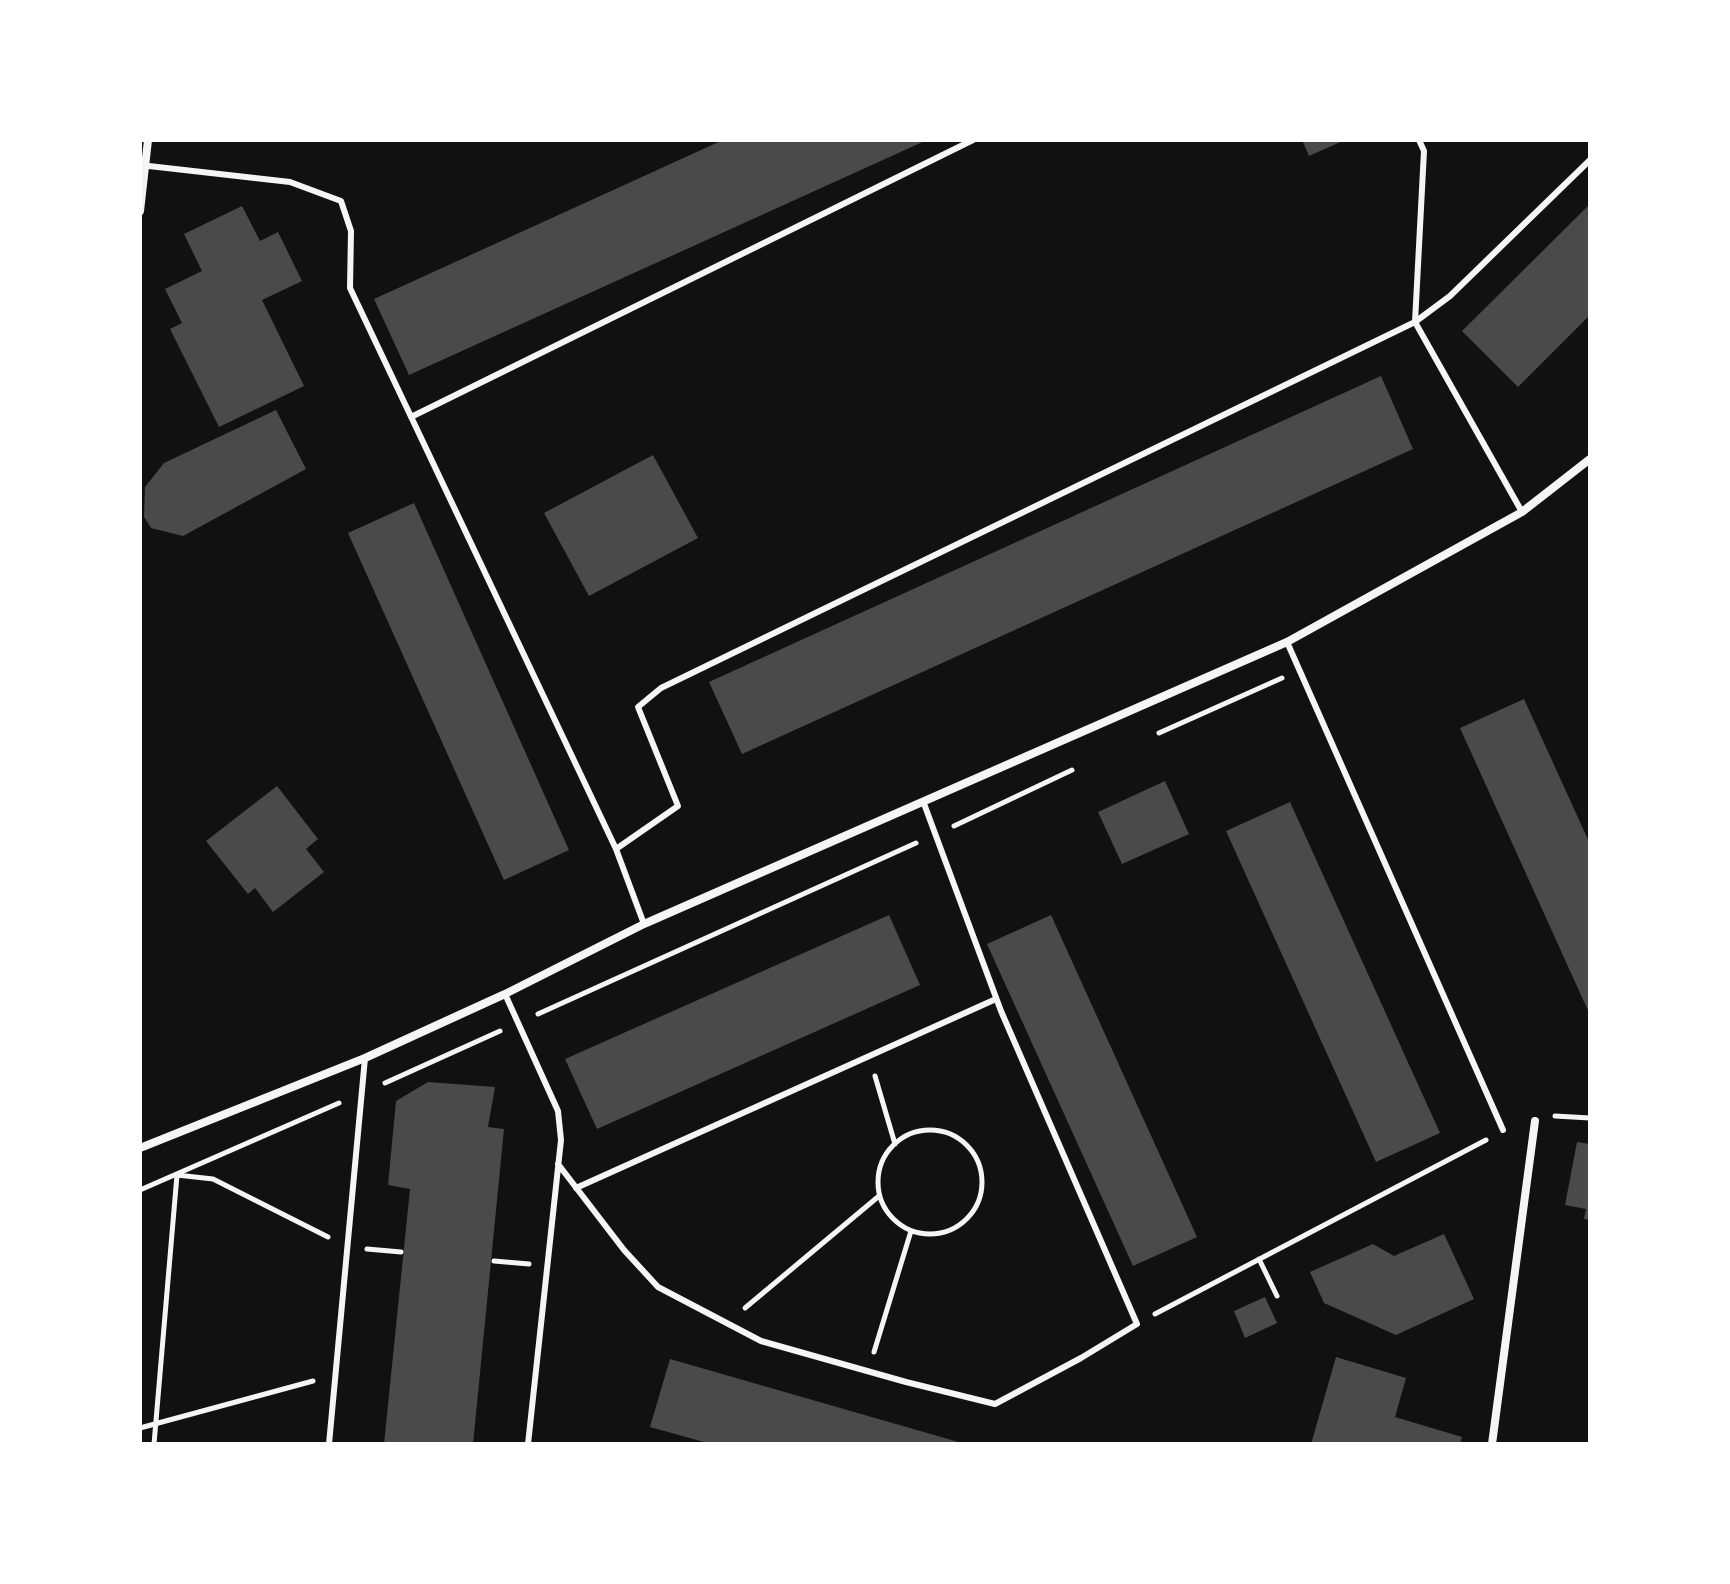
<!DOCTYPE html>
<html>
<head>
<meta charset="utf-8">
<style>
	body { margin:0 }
	#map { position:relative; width:1730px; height:1584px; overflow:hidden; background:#111; font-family:"Nunito Sans",sans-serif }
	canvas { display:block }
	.frame { position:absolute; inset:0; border:142px solid #fff; pointer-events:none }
</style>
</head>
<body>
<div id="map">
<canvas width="1730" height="1584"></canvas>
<div class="frame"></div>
</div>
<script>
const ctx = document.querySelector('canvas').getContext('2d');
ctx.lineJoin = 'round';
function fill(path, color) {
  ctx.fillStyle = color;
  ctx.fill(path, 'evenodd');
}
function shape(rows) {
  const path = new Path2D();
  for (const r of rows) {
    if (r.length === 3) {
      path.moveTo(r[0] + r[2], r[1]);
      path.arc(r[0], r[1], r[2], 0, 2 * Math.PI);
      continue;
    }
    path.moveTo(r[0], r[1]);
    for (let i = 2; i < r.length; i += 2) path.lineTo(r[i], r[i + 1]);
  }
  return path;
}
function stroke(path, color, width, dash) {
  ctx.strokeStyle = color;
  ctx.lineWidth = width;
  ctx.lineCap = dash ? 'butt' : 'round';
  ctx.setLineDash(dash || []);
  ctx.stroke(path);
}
fill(shape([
	[723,140,927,140,409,375,374,299],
	[1302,140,1345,140,1309,156],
	[1590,204,1590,315,1518,387,1462,331],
	[242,206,260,241,278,232,302,281,262,300,304,386,219,427,170,329,182,323,165,289,202,271,184,234],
	[1381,376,1413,449,742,754,709,682],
	[276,410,306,469,183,536,151,528,144,517,145,487,164,463],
	[653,455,698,538,589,596,544,513],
	[414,503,569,850,504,880,348,533],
	[1524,699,1590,844,1590,1015,1460,728],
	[1165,781,1189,834,1122,864,1098,812],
	[277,786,318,839,306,849,324,872,273,912,255,888,248,894,206,841],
	[1290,802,1440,1133,1376,1162,1226,831],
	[889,915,920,985,597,1129,565,1059],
	[1051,915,1197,1237,1133,1266,987,944],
	[428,1082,495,1087,488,1127,504,1129,473,1444,384,1444,410,1189,388,1185,396,1101],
	[1577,1142,1590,1144,1590,1220,1584,1219,1586,1209,1565,1205],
	[1444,1234,1474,1299,1396,1335,1324,1303,1310,1272,1373,1244,1394,1256],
	[1265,1297,1277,1323,1245,1338,1234,1311],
	[1336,1357,1406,1378,1395,1417,1462,1437,1460,1444,1311,1444],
	[670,1359,962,1443,962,1444,711,1444,650,1427]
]), '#4a4a4a');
stroke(shape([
	[1159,733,1282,678],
	[954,826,1072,770],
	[538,1014,916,843],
	[875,1076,895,1144],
	[385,1083,500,1031],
	[1555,1116,1590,1118],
	[930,1182,52],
	[140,1190,339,1103],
	[367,1249,401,1252],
	[1259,1259,1277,1296],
	[494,1261,529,1264],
	[745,1308,879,1196],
	[1155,1314,1486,1140],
	[874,1352,911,1231],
	[140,1428,313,1381],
	[154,1444,177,1175,213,1179,328,1237]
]), '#f5f5f5', 5);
stroke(shape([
	[140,165,290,182,341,201,351,231,350,288,616,849,644,924],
	[411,417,973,140],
	[1522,512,1415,322,1450,296,1590,160],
	[1287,642,1503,1130],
	[616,849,678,806,638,707,661,688,1415,322,1424,151,1419,140],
	[505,994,558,1111,561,1140,528,1444],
	[558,1164,624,1250,658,1287,761,1341,906,1382,995,1404,1081,1358,1137,1324,1001,1011,923,801],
	[576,1188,996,999],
	[329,1444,365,1058]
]), '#f5f5f5', 6);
stroke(shape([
	[140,211,148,140],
	[140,1148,365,1058,505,994,644,924,1287,642,1522,512,1590,459],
	[1492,1444,1535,1121]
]), '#f5f5f5', 8);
</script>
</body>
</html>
